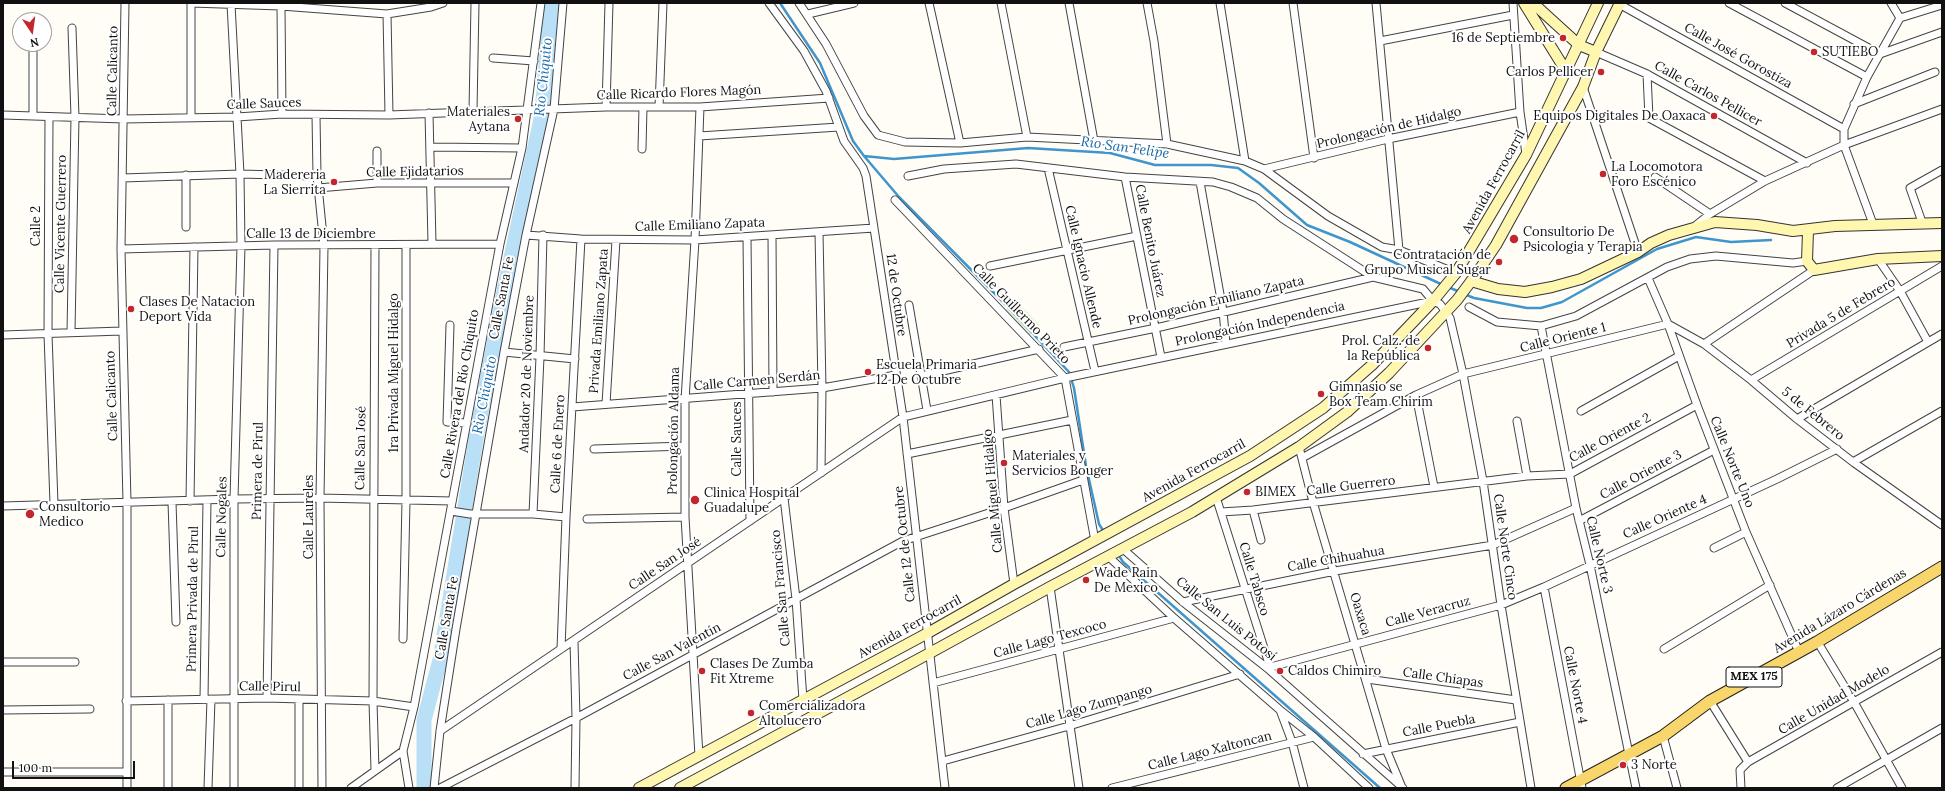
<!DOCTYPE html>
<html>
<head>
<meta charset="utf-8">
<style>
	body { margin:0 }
	#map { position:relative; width:1945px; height:791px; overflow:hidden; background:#fffdf5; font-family:Lora,serif }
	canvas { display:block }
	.frame { position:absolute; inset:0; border:4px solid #111; pointer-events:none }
	.north { position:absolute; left:12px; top:12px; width:40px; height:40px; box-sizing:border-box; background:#fff; border:1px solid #a0a0a0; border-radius:50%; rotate:167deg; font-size:11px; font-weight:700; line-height:16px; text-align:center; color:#111 }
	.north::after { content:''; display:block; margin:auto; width:14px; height:18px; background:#c4262e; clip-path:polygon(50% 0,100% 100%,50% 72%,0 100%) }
	.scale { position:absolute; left:12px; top:761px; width:123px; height:18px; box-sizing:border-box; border:2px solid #111; border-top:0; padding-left:5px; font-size:12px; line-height:14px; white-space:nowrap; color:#111; -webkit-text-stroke:3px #fff; paint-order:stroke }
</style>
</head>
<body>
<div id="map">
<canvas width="1945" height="791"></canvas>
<div class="frame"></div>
<div class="north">N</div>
<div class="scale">100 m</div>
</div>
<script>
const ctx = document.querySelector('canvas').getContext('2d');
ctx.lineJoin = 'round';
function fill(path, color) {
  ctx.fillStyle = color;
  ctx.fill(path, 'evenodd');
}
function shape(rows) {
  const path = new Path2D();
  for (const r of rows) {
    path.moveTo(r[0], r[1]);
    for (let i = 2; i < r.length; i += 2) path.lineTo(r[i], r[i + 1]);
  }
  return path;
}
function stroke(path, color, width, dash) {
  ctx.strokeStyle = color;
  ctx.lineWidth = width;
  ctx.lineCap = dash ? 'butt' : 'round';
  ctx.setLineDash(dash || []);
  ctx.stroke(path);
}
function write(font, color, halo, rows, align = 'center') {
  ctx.font = font + ' Lora,serif';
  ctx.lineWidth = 4;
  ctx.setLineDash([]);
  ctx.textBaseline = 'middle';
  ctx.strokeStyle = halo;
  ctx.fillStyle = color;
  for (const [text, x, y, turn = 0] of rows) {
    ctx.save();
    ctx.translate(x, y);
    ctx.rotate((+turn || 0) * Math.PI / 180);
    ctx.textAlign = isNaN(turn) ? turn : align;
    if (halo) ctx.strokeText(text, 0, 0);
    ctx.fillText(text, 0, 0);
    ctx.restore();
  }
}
fill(shape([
	[1015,300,1040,325,1029,336,1004,311]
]), '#e6f2cf');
stroke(shape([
	[780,3,820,63,853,141,864,156,894,159,1028,148,1110,153,1155,165,1211,165,1238,168,1259,183,1307,225,1350,242,1443,285],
	[864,156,899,197,1006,305,1069,372,1074,388,1086,466,1099,524,1104,532],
	[1448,287,1460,292],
	[1464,294,1474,298,1527,308,1541,308,1562,302,1657,249,1696,237,1731,242,1771,240],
	[1118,554,1123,562,1380,788]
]), '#3f96cf', 2.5);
stroke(shape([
	[424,788,424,720,440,660,477,433,506,281,542,114,551,3]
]), '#b9e0f7', 15);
const street = shape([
	[125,3,121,249,127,503,127,788],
	[769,3,804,51,826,91,844,141,863,168,866,176,903,417,945,788],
	[799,3,826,44,864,116,878,135,905,142,960,143,1027,137,1167,144,1245,161,1264,169,1328,216,1382,247,1399,250,1456,273],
	[929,3,960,143],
	[1001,3,1027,137],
	[1069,3,1094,141],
	[1147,3,1154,41,1167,144],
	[1220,3,1245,161],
	[1293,3,1314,158],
	[1376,3,1399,250],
	[1513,3,1520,112,1526,154],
	[1729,3,1867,77],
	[1785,3,1880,54,1942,32],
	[1891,3,1900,18],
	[231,4,240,174,241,246,234,499,234,788],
	[1619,4,1844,129],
	[281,6,282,114],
	[387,14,389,115],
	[808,14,854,3],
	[1380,41,1513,15],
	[33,44,33,115],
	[1596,52,1647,74,1807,163],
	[493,58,534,61],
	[1647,74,1649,118,1765,181],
	[1583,87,1638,252],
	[1854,104,1935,72],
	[606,107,609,3],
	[659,107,663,3],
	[473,111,475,3],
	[429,113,432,243],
	[3,115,124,119,237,117,282,114,389,115,606,107,700,107,829,98],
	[316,115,317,176,324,246,320,498,322,788],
	[49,117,48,334,54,504],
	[191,118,191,3,281,6,387,14,431,7,443,3],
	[699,136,839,127],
	[431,147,522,148],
	[642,149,643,107],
	[377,151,377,183],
	[1048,168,1095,371],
	[1264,169,1388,139,1520,112],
	[908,176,944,169,1016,164,1125,177,1213,182,1231,187,1257,198,1283,219,1373,277,1423,289,1433,301],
	[1125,177,1161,357],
	[1655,177,1710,214],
	[123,178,240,174,317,176],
	[1200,182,1223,311,1226,344],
	[318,188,377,183,513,183],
	[895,200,1065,378,1095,541],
	[1922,222,1910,188,1942,170],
	[1873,224,1844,145,1844,129,1867,77,1900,18,1942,5],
	[1695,226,1710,214,1765,181,1844,145,1942,109],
	[186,227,186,175],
	[819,232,822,388,821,473],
	[526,235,581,239,695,240,874,228],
	[772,235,773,392],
	[747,237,750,521],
	[121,249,274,245,500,244],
	[1878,259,1900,291,1928,342],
	[990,266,1137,236],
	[1648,278,1668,324,1697,405,1746,532,1799,652],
	[909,305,927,410],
	[1469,307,1497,322,1541,326,1576,316,1667,267,1690,259,1716,256,1793,263,1807,261],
	[450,325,447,422,467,423],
	[1541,326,1576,508,1590,565,1636,788],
	[71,332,75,117,72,28],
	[3,335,122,331],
	[1704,344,1814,270],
	[1064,347,1156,328,1373,277],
	[504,352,575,359],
	[921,376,1039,349],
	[1751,380,1942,266],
	[996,395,1004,508,1014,584],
	[1416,395,1434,487],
	[606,404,616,240],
	[572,407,822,388,896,375],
	[1581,411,1679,356],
	[1797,419,1942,334],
	[1517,421,1527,476],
	[1299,447,1313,502,1386,749,1401,785],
	[594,449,685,446],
	[907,454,1072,420],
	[1302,458,1416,395,1463,374,1668,324,1704,344,1751,380,1797,419,1853,462,1942,525],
	[1853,462,1942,411],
	[1216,497,1270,667],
	[784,498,796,599,803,700],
	[190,501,194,247],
	[172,502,176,622],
	[3,506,234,499,320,498,452,501],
	[1253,510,1261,540],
	[451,511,470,514,533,514,566,517],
	[1221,512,1253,510,1527,476,1570,474,1697,405],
	[533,514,540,357,543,235],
	[587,519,685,517],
	[1579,521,1714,450],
	[1714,548,1746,532],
	[1123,549,1183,602,1267,668,1403,788],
	[1109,557,1174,618,1280,710,1314,737,1369,788],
	[1050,587,1079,788],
	[1544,587,1582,788],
	[1183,602,1335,571,1493,545,1576,508],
	[403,639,406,501,406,245],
	[574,641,576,718,575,788],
	[1820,646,1854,702,1902,788],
	[561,649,566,517,581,239],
	[1664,649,1770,585],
	[3,662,75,662],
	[1267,668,1501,605,1544,587,1777,479,1837,449],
	[1367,679,1516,700],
	[933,683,1174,618],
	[267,698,274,245],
	[204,699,207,500],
	[299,699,299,788],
	[126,701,267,698,373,701,414,707],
	[1710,701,1748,762],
	[3,710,90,709],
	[1280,710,1292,742,1304,788],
	[440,731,903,417,1065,378,1433,301,1440,304,1450,318,1463,374,1483,481,1501,605,1531,788],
	[1663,736,1677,788],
	[1363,754,1520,722],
	[699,756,685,517,685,400,695,240,700,107],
	[943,761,1069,726,1240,674],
	[375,770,373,701,375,245],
	[3,772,127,772],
	[168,788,168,700],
	[208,788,211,699],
	[351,788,403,751],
	[409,788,403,751,414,707,500,244,522,148,541,3],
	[434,788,440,731,456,629,504,352,526,235,554,109,563,3],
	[440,788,576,718,903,541,1004,508,1083,480],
	[1112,788,1314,737],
	[1741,788,1740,770,1748,762,1942,652],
	[1837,788,1942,728]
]);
const secondary = shape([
	[1524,3,1566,71],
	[1533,3,1579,45,1596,52],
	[1808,231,1807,261,1814,270,1878,259,1942,256],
	[1471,281,1498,289,1525,292,1552,287,1581,279,1638,252,1651,243,1669,235,1715,222,1757,225,1793,231,1835,226,1942,223],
	[639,788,926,634,1014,584,1250,456,1323,408,1372,365,1433,301,1456,273,1526,155,1598,3],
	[680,788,928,654,1050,587,1192,512,1299,447,1347,412,1389,373,1457,300,1475,276,1496,245,1583,87,1596,52,1620,3]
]);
const primary = shape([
	[1566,788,1663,736,1710,701,1817,642,1942,567]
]);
stroke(street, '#444', 9);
stroke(secondary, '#333', 12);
stroke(primary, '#222', 13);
stroke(street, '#fff', 7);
stroke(secondary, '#fff6b0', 10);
stroke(primary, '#f9d66b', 11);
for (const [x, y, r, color] of [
	[1563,38,4,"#c4262e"],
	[1814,52,4,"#c4262e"],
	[1601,72,4,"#c4262e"],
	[1714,116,4,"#c4262e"],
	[518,119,4,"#c4262e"],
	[1603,174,4,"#c4262e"],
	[334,182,4,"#c4262e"],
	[1514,239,5,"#c4262e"],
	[1499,262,4,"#c4262e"],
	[131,309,4,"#c4262e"],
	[1428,348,4,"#c4262e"],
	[868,372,4,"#c4262e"],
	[1321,394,4,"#c4262e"],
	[1004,463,4,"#c4262e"],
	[1247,492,4,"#c4262e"],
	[695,500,5,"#c4262e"],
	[30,514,5,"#c4262e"],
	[1086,580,4,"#c4262e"],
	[702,671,4,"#c4262e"],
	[1280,671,4,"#c4262e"],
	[751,713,4,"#c4262e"],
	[1623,765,4,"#c4262e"]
]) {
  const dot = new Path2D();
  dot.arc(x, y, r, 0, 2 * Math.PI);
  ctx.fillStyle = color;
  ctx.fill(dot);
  stroke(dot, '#fff', 1.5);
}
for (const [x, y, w] of [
	[1754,677,56]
]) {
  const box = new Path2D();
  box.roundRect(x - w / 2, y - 10, w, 20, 3);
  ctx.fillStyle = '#fff';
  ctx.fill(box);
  stroke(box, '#111', 1);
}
write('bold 12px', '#111', null, [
	["MEX 175",1754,677]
]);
write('13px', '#111', '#fff', [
	["16 de Septiembre",1555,38,"right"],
	["SUTIEBO",1822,52],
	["Carlos Pellicer",1593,72,"right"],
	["Materiales",510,112,"right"],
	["Aytana",510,127,"right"],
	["Equipos Digitales De Oaxaca",1706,116,"right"],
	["La Locomotora",1611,167],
	["Foro Escénico",1611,182],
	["Madereria",326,175,"right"],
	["La Sierrita",326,190,"right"],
	["Consultorio De",1523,232],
	["Psicologia y Terapia",1523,247],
	["Contratación de",1491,255,"right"],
	["Grupo Musical Sugar",1491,270,"right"],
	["Clases De Natacion",139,302],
	["Deport Vida",139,317],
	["Prol. Calz. de",1420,341,"right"],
	["la República",1420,356,"right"],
	["Escuela Primaria",876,365],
	["12 De Octubre",876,380],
	["Gimnasio se",1329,387],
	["Box Team Chirim",1329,402],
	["Materiales y",1012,456],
	["Servicios Bouger",1012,471],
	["BIMEX",1255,492],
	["Clinica Hospital",704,493],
	["Guadalupe",704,508],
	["Consultorio",39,507],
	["Medico",39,522],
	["Wade Rain",1094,573],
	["De Mexico",1094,588],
	["Clases De Zumba",710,664],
	["Fit Xtreme",710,679],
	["Caldos Chimiro",1288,671],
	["Comercializadora",759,706],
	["Altolucero",759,721],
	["3 Norte",1631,765]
], 'left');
write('13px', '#111', '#fff', [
	["Calle José Gorostiza",1738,56,29],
	["Calle Calicanto",113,71,-89],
	["Calle Ricardo Flores Magón",679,93,-2],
	["Calle Carlos Pellicer",1708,94,29],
	["Calle Sauces",264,104,-2],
	["Prolongación de Hidalgo",1389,128,-13],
	["Calle Ejidatarios",415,172,-1],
	["Avenida Ferrocarril",1494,182,-61],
	["Calle Vicente Guerrero",61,224,-89],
	["Calle Emiliano Zapata",700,225,-2],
	["Calle 2",36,226,-90],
	["Calle 13 de Diciembre",311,234],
	["Calle Benito Juárez",1150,241,79],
	["Calle Ignacio Allende",1083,267,77],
	["12 de Octubre",896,295,82],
	["Calle Santa Fe",502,298,-79],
	["Prolongación Emiliano Zapata",1216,301,-13],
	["Privada 5 de Febrero",1841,313,-31],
	["Calle Guillermo Prieto",1021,314,46],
	["Privada Emiliano Zapata",599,321,-86],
	["Prolongación Independencia",1260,324,-12],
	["Calle Oriente 1",1563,338,-14],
	["1ra Privada Miguel Hidalgo",394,373,-90],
	["Andador 20 de Noviembre",527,374,-88],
	["Calle Carmen Serdán",757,381,-5],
	["Calle Rivera del Río Chiquito",460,394,-80],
	["Calle Calicanto",112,396,-92],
	["5 de Febrero",1813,414,39],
	["Prolongación Aldama",674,431,-89],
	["Calle Oriente 2",1610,438,-28],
	["Calle Sauces",737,439,-90],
	["Calle 6 de Enero",558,444,-87],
	["Calle San José",361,448,-89],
	["Calle Norte Uno",1732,462,68],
	["Primera de Pirul",258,471,-89],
	["Avenida Ferrocarril",1194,471,-29],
	["Calle Oriente 3",1641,475,-28],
	["Calle Guerrero",1351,486,-7],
	["Calle Miguel Hidalgo",993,491,-95],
	["Calle Nogales",222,517,-89],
	["Calle Laureles",309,517,-90],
	["Calle Oriente 4",1665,517,-24],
	["Calle 12 de Octubre",905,544,-96],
	["Calle Norte Cinco",1505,547,82],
	["Calle Norte 3",1599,555,77],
	["Calle Chihuahua",1336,559,-10],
	["Calle San José",665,564,-34],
	["Calle Tabsco",1254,579,73],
	["Calle San Francisco",781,588,-95],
	["Primera Privada de Pirul",193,599,-89],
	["Avenida Lázaro Cárdenas",1840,611,-31],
	["Calle Veracruz",1428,612,-15],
	["Oaxaca",1360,614,73],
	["Calle Santa Fe",447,618,-80],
	["Calle San Luis Potosí",1226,619,39],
	["Avenida Ferrocarril",910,627,-29],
	["Calle Lago Texcoco",1050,639,-15],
	["Calle San Valentín",672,652,-28],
	["Calle Chiapas",1443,678,8],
	["Calle Norte 4",1575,685,79],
	["Calle Pirul",270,687,1],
	["Calle Unidad Modelo",1834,700,-30],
	["Calle Lago Zumpango",1089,707,-16],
	["Calle Puebla",1439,726,-11],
	["Calle Lago Xaltoncan",1210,751,-14]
]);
write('italic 14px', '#1768a6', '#fff', [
	["Rio Chiquito",544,77,-84],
	["Río San Felipe",1125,148,8],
	["Rio Chiquito",485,395,-79]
]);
</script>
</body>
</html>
